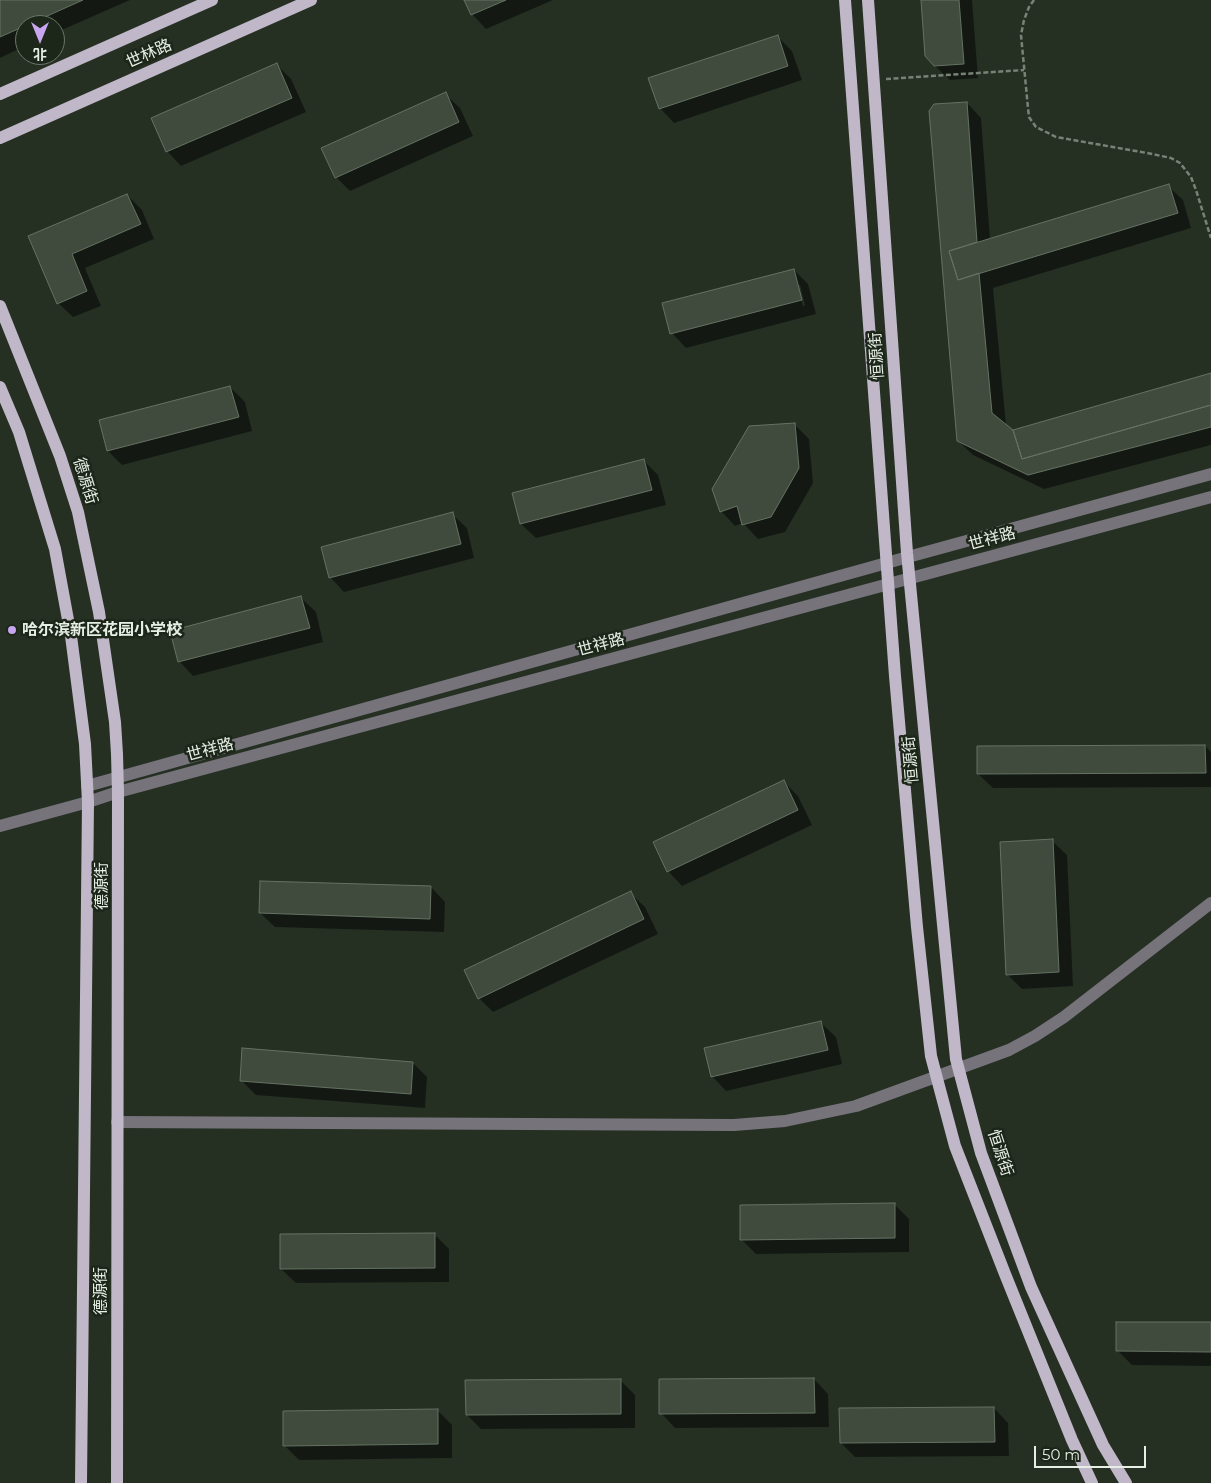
<!DOCTYPE html>
<html>
<head>
<meta charset="utf-8">
<style>
	body { margin:0 }
	#map { position:relative; width:1211px; height:1483px; overflow:hidden; background:#253023; font-family:Montserrat,"Noto Sans SC",sans-serif }
	canvas { display:block }
	.north { position:absolute; left:15px; top:15px; width:50px; height:50px; box-sizing:border-box; background:#1c2619; border:1px solid #6d766b; border-radius:50%; rotate:180deg; font-size:14px; font-weight:700; line-height:20px; text-align:center; color:#e7eee5 }
	.north::after { content:''; display:block; margin:auto; width:18px; height:22px; background:#c8a6ef; clip-path:polygon(50% 0,100% 100%,50% 72%,0 100%) }
	.scale { position:absolute; left:1034px; top:1446px; width:112px; height:22px; box-sizing:border-box; border:2px solid #e7eee5; border-top:0; padding-left:6px; font-size:15px; line-height:18px; white-space:nowrap; color:#e7eee5; -webkit-text-stroke:4px #1c2619; paint-order:stroke }
</style>
</head>
<body>
<div id="map">
<canvas width="1211" height="1483"></canvas>
<div class="north">北</div>
<div class="scale">50 m</div>
</div>
<script>
const ctx = document.querySelector('canvas').getContext('2d');
ctx.lineJoin = 'round';
function fill(path, color) {
  ctx.fillStyle = color;
  ctx.fill(path, 'evenodd');
}
function shape(rows) {
  const path = new Path2D();
  for (const r of rows) {
    path.moveTo(r[0], r[1]);
    for (let i = 2; i < r.length; i += 2) path.lineTo(r[i], r[i + 1]);
  }
  return path;
}
function stroke(path, color, width, dash) {
  ctx.strokeStyle = color;
  ctx.lineWidth = width;
  ctx.lineCap = dash ? 'butt' : 'round';
  ctx.setLineDash(dash || []);
  ctx.stroke(path);
}
function write(font, color, halo, rows, align = 'center') {
  ctx.font = font + ' Montserrat,"Noto Sans SC",sans-serif';
  ctx.lineWidth = 5;
  ctx.setLineDash([]);
  ctx.textBaseline = 'middle';
  ctx.strokeStyle = halo;
  ctx.fillStyle = color;
  for (const [text, x, y, turn = 0] of rows) {
    ctx.save();
    ctx.translate(x, y);
    ctx.rotate((+turn || 0) * Math.PI / 180);
    ctx.textAlign = isNaN(turn) ? turn : align;
    if (halo) ctx.strokeText(text, 0, 0);
    ctx.fillText(text, 0, 0);
    ctx.restore();
  }
}
fill(shape([
	[0,0,130,0,55,33,55,25,25,25,25,46,0,58],
	[465,0,553,0,486,29,472,14],
	[922,0,972,0,978,78,950,80,935,66],
	[777,36,792,51,802,80,674,123,660,108],
	[277,65,291,79,306,112,181,166,167,151],
	[445,94,460,108,473,136,350,191,336,177],
	[967,103,981,118,990,239,1168,186,1183,200,1191,228,993,288,1006,425,1013,431,1211,374,1211,445,1044,489,973,455,958,441,930,111],
	[127,195,142,210,154,239,85,268,101,306,73,317,58,303,30,236],
	[794,270,808,284,816,314,686,348,672,333],
	[797,285,800,285,805,306,803,306],
	[230,387,245,402,252,431,122,465,108,451,100,421],
	[794,424,809,439,813,483,785,532,758,539,743,523,735,526,721,511],
	[643,460,658,475,666,505,536,538,521,524,513,494],
	[452,514,467,528,474,558,344,592,330,577],
	[301,598,316,612,323,642,193,676,179,661],
	[1205,746,1211,752,1211,787,993,788,978,774],
	[784,782,798,796,812,825,682,886,668,871],
	[1052,841,1067,855,1073,986,1022,989,1007,974],
	[431,887,445,902,444,932,275,927,260,913],
	[630,893,645,907,658,934,493,1012,479,998],
	[821,1023,836,1037,842,1064,726,1091,712,1076],
	[413,1063,427,1077,425,1108,256,1095,241,1080],
	[894,1204,909,1219,909,1252,756,1254,741,1239],
	[434,1234,449,1249,449,1282,296,1283,281,1269],
	[1211,1323,1211,1366,1132,1365,1118,1351],
	[814,1379,828,1394,829,1427,675,1428,661,1413],
	[620,1380,635,1395,635,1428,481,1429,467,1415],
	[994,1408,1008,1423,1009,1456,855,1457,841,1443],
	[438,1411,452,1425,452,1458,299,1460,284,1445]
]), '#0007');
const building = shape([
	[0,0,83,0,0,37,0,0],
	[464,0,506,0,471,15,464,0],
	[921,0,959,0,964,64,934,66,925,56,921,0],
	[778,35,788,66,659,109,648,78,778,35],
	[277,63,292,98,166,152,151,118,277,63],
	[446,92,459,122,335,178,321,148,446,92],
	[967,102,977,242,949,251,958,280,979,273,992,413,1013,430,1022,459,1211,405,1211,427,1028,475,957,441,929,111,934,104,967,102],
	[1169,184,1178,213,958,280,949,251,1169,184],
	[127,194,141,224,72,254,87,291,57,304,28,236,127,194],
	[794,269,802,300,670,334,662,303,794,269],
	[1211,373,1211,405,1022,459,1013,430,1211,373],
	[230,386,239,417,107,451,99,420,230,386],
	[795,423,799,468,771,517,742,525,737,506,720,512,712,489,749,426,795,423],
	[644,459,652,490,520,524,512,493,644,459],
	[453,512,461,544,329,578,321,547,453,512],
	[301,596,310,628,178,662,170,631,301,596],
	[1205,745,1206,773,977,774,977,746,1205,745],
	[784,780,798,810,667,872,653,842,784,780],
	[1053,839,1059,972,1006,975,1000,842,1053,839],
	[260,881,431,886,430,919,259,913,260,881],
	[631,891,644,919,478,999,464,970,631,891],
	[821,1021,828,1050,711,1077,704,1048,821,1021],
	[242,1048,413,1062,411,1094,240,1081,242,1048],
	[895,1203,895,1238,740,1240,740,1205,895,1203],
	[435,1233,435,1268,280,1269,280,1234,435,1233],
	[1116,1322,1211,1322,1211,1352,1116,1351,1116,1322],
	[814,1378,815,1413,659,1414,659,1379,814,1378],
	[621,1379,621,1414,466,1415,465,1380,621,1379],
	[994,1407,995,1442,840,1443,839,1408,994,1407],
	[438,1409,438,1444,283,1446,283,1411,438,1409]
]);
fill(building, '#404b3d');
stroke(building, '#657262', 1);
stroke(shape([
	[1034,0,1029,7,1024,20,1021,35,1028,108,1029,117,1036,127,1056,137,1147,153,1171,158,1180,163,1191,177,1196,190,1211,238],
	[886,79,1024,70]
]), '#798277', 2.5, [5, 2.5]);
stroke(shape([
	[87,786,908,557,1211,474],
	[0,826,88,802,118,792,1211,497],
	[117,1122,734,1125,785,1121,856,1106,1009,1050,1035,1036,1064,1017,1211,903]
]), '#76737b', 12);
stroke(shape([
	[845,0,895,676,917,927,931,1056,955,1146,1005,1274,1072,1440,1092,1483],
	[868,0,907,553,956,1059,981,1153,1031,1287,1103,1445,1126,1483],
	[0,94,212,0],
	[0,138,311,0],
	[0,306,60,456,78,512,99,612,115,722,117,754,118,792,117,1483],
	[0,387,19,432,55,549,71,636,85,744,88,802,81,1483]
]), '#c0b8c9', 12);
for (const [x, y, r, color] of [
	[12,630,5,"#c8a6ef"]
]) {
  const dot = new Path2D();
  dot.arc(x, y, r, 0, 2 * Math.PI);
  ctx.fillStyle = color;
  ctx.fill(dot);
  stroke(dot, '#1c2619', 2);
}
write('16px', '#e7eee5', '#1c2619', [
	["世林路",149,54,-24],
	["恒源街",877,356,-94],
	["德源街",85,481,73],
	["世祥路",992,539,-15],
	["世祥路",601,645,-15],
	["世祥路",210,750,-15],
	["恒源街",911,760,-95],
	["德源街",102,886,-90],
	["恒源街",1000,1153,72],
	["德源街",101,1291,-90]
]);
write('bold 16px', '#e7eee5', '#1c2619', [
	["哈尔滨新区花园小学校",22,630]
], 'left');
</script>
</body>
</html>
